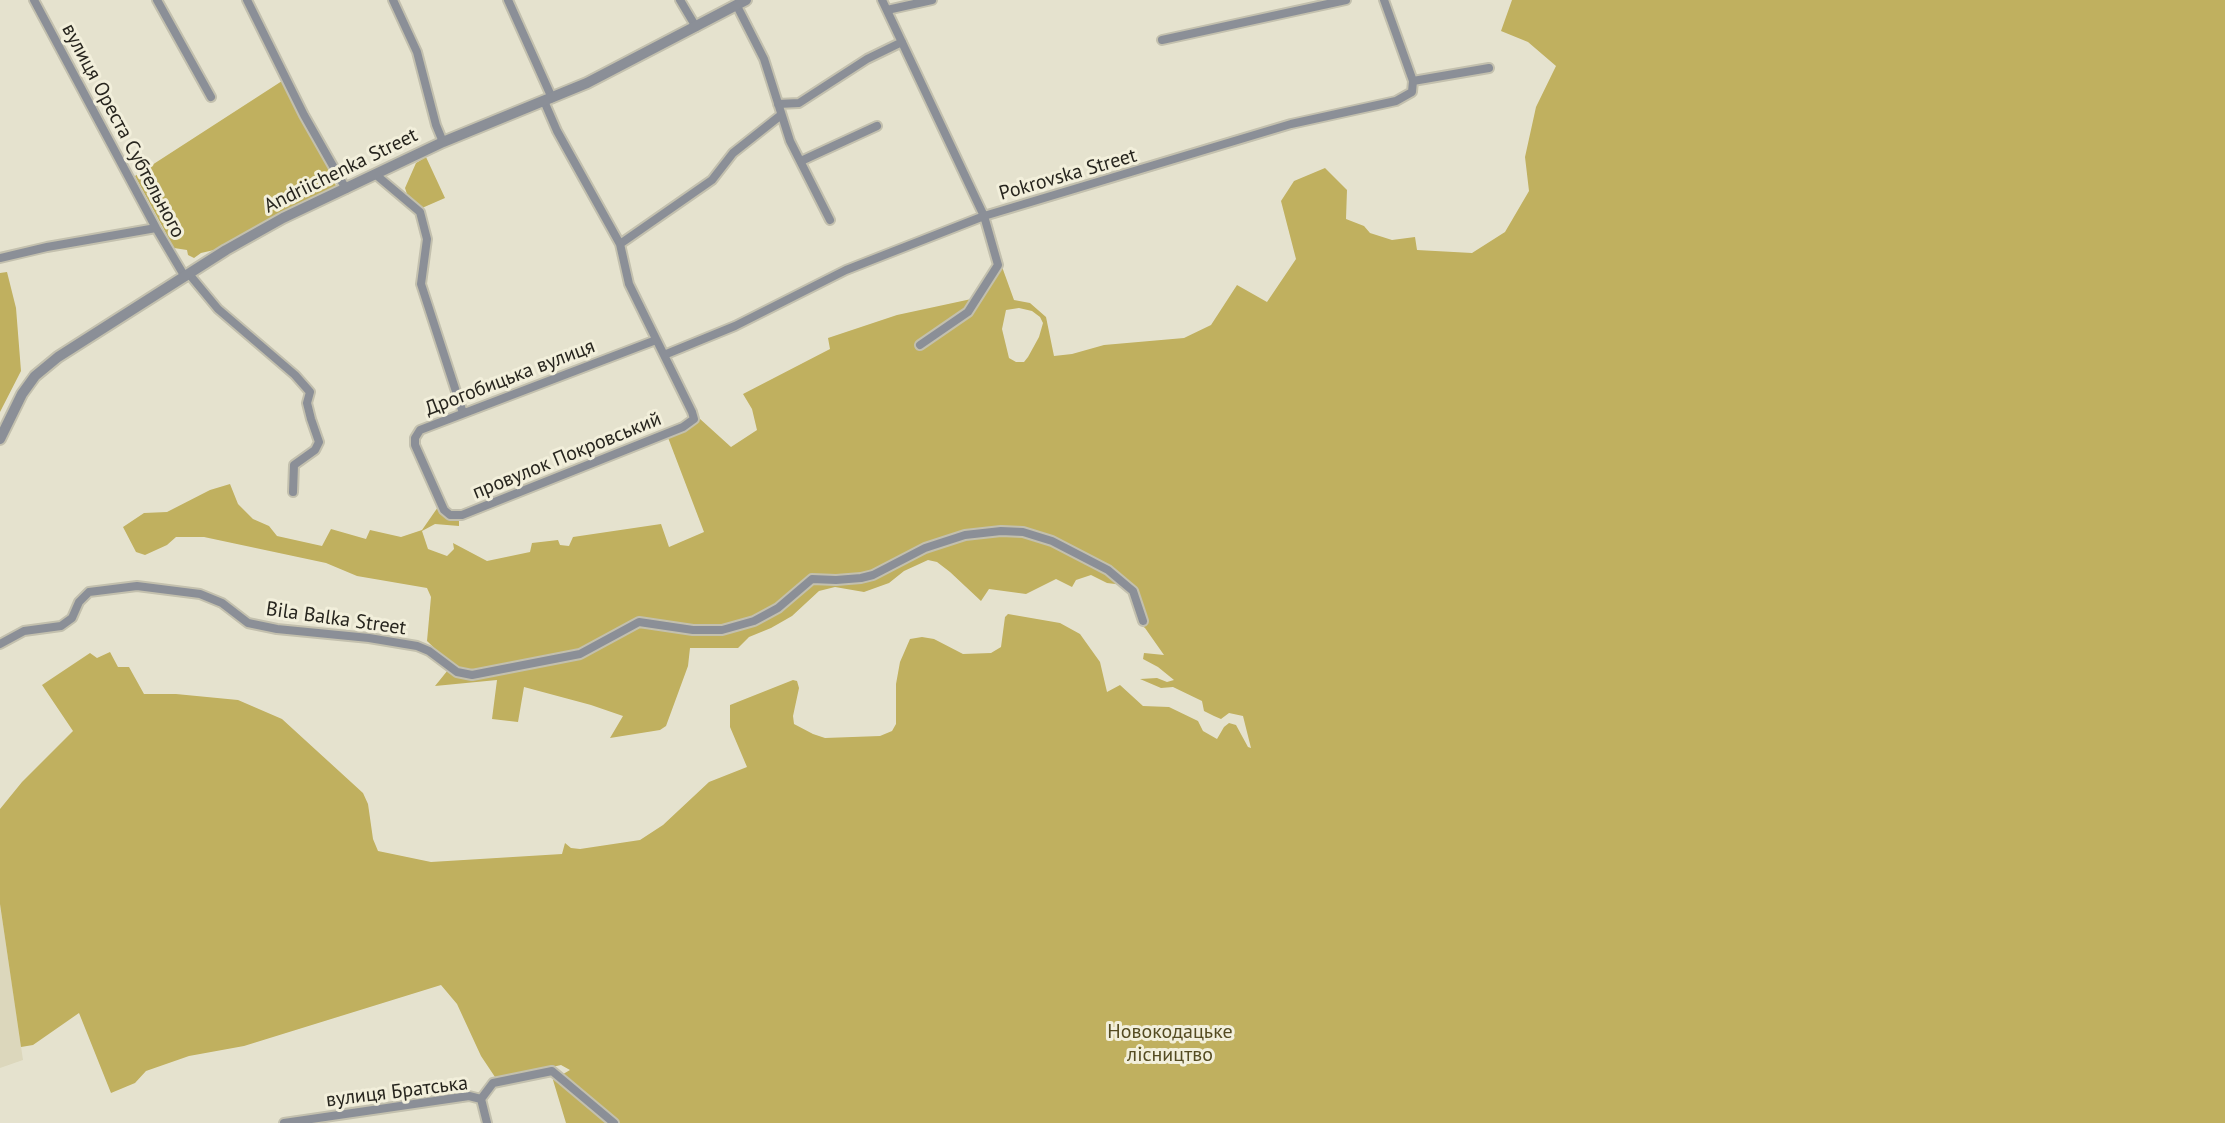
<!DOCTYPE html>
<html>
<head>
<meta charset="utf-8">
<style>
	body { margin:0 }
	canvas { display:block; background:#e5e2ce }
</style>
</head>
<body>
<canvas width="2225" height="1123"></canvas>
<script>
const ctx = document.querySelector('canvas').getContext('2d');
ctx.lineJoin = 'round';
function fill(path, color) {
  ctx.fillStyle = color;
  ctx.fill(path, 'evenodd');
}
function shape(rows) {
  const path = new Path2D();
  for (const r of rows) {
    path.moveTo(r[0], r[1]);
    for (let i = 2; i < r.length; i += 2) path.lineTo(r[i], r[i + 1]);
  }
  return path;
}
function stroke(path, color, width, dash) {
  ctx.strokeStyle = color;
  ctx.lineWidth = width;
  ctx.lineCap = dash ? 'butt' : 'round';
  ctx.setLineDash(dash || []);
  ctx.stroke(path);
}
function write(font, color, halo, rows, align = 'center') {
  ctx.font = font + ' "PT Sans",sans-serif';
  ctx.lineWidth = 6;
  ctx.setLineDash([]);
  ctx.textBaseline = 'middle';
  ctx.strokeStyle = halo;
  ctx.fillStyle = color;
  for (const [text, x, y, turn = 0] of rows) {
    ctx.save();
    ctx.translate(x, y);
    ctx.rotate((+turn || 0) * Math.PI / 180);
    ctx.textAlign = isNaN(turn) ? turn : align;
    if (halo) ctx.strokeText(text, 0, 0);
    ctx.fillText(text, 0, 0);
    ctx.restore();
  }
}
fill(shape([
	[0,904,23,1060,0,1068]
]), '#dcd7bc');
fill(shape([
	[1512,0,2225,0,2225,1123,566,1123,553,1080,570,1070,561,1065,497,1080,481,1056,457,1004,441,985,244,1046,189,1056,146,1071,135,1083,111,1093,79,1013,33,1045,21,1047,0,904,0,809,22,782,73,731,42,685,90,653,97,658,110,652,118,667,129,667,144,694,176,694,238,700,282,719,363,793,368,804,373,839,378,851,431,862,562,854,565,843,571,848,580,849,640,840,663,825,709,782,747,767,730,727,730,705,793,680,797,681,799,688,793,716,794,724,813,734,825,738,880,736,892,731,896,724,896,684,900,662,910,639,922,637,934,639,963,654,991,653,1001,647,1005,617,1008,614,1060,623,1080,634,1100,662,1107,692,1120,685,1143,706,1169,707,1198,721,1203,731,1217,739,1224,727,1229,723,1236,725,1248,747,1251,748,1243,716,1229,713,1221,719,1214,716,1204,711,1202,701,1173,687,1161,688,1140,679,1157,678,1167,682,1174,680,1158,667,1143,659,1144,653,1164,655,1145,628,1139,624,1140,617,1131,593,1123,585,1107,583,1091,575,1076,580,1072,587,1056,579,1026,594,989,589,981,601,950,572,937,562,928,560,904,571,889,583,864,592,835,587,819,591,792,616,771,628,749,637,738,648,690,648,688,666,666,726,660,730,610,738,623,716,591,705,524,687,518,722,492,719,497,680,435,686,452,665,427,641,431,597,427,588,357,576,326,563,204,537,176,537,167,545,145,555,136,552,123,527,144,513,167,512,210,490,230,484,238,504,253,519,269,526,277,536,322,546,331,529,366,539,370,530,401,537,422,530,438,507,443,515,459,519,459,526,435,524,422,531,428,549,447,556,454,549,453,543,487,561,530,552,532,543,558,540,560,545,569,546,573,537,661,524,669,547,704,532,667,435,686,429,699,418,731,447,757,430,752,409,743,394,830,349,828,338,897,315,976,298,1001,264,1014,300,1030,303,1046,317,1054,356,1072,354,1104,345,1184,338,1211,325,1237,285,1267,302,1296,259,1281,201,1294,181,1325,168,1347,190,1346,219,1364,226,1370,233,1392,240,1415,237,1417,250,1472,253,1505,232,1529,191,1525,157,1536,107,1556,66,1528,42,1501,31],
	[1019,308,1032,311,1040,317,1043,323,1039,337,1028,357,1024,362,1016,362,1009,358,1002,329,1006,310],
	[282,81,334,177,336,187,214,250,201,253,194,258,188,255,187,250,174,248,135,176],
	[426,157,445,198,422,208,408,197,405,188,416,163],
	[7,272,16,308,21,371,0,412,0,273]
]), '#c0b05f');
const minor = shape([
	[34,0,156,228,185,277],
	[157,0,211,97],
	[247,0,304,115,346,189],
	[393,0,417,52,436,125,443,142],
	[508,0,552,98],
	[680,0,696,27],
	[882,0,984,216,998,265,968,312,920,345],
	[1384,0,1413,81],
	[737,6,764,59,790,141,830,220],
	[887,10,932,0],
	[1162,40,1346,0],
	[544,101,557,131,620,244,629,284,692,412,694,419,683,427,462,515,450,515,444,510,415,445,415,438,420,430,656,340],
	[778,104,799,103,867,59,902,42],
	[801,161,877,126],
	[375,174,420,212,427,239,421,284,463,413],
	[620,244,712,180,733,153,781,115],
	[0,258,47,247,156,228],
	[189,274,218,309,295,375,310,392,307,403,311,419,319,442,315,450,294,465,293,492],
	[664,355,735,326,846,270,984,216,1291,124,1396,101,1412,92,1413,81,1489,68],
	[0,644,24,631,61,626,72,618,79,602,89,592,137,586,200,594,222,603,248,623,277,629,369,638,417,646,429,651,457,672,472,675,580,654,639,622,693,630,722,630,754,621,778,608,812,579,836,580,861,578,873,575,925,548,965,535,1001,531,1023,532,1052,541,1108,570,1133,591,1143,621],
	[481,1099,487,1123],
	[284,1123,469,1096,481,1099,493,1083,552,1071,614,1123]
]);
const tertiary = shape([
	[0,439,22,394,35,376,58,357,226,250,283,218,443,142,587,83,746,0]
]);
stroke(minor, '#c3c0ae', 12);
stroke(tertiary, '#c3c0ae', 14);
stroke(minor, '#8b8f97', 8);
stroke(tertiary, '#8b8f97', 10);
write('20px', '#27251e', '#f2efdb', [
	["вулиця Ореста Субтельного",123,131,62],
	["Andriichenka Street",341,171,-26],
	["Pokrovska Street",1068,175,-16],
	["Дрогобицька вулиця",510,378,-21],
	["провулок Покровський",567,456,-22],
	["Bila Balka Street",336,619,8],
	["вулиця Братська",397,1092,-7]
]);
write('20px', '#544b21', '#f2efdb', [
	["Новокодацьке",1170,1032],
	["лісництво",1170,1055]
]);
</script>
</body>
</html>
